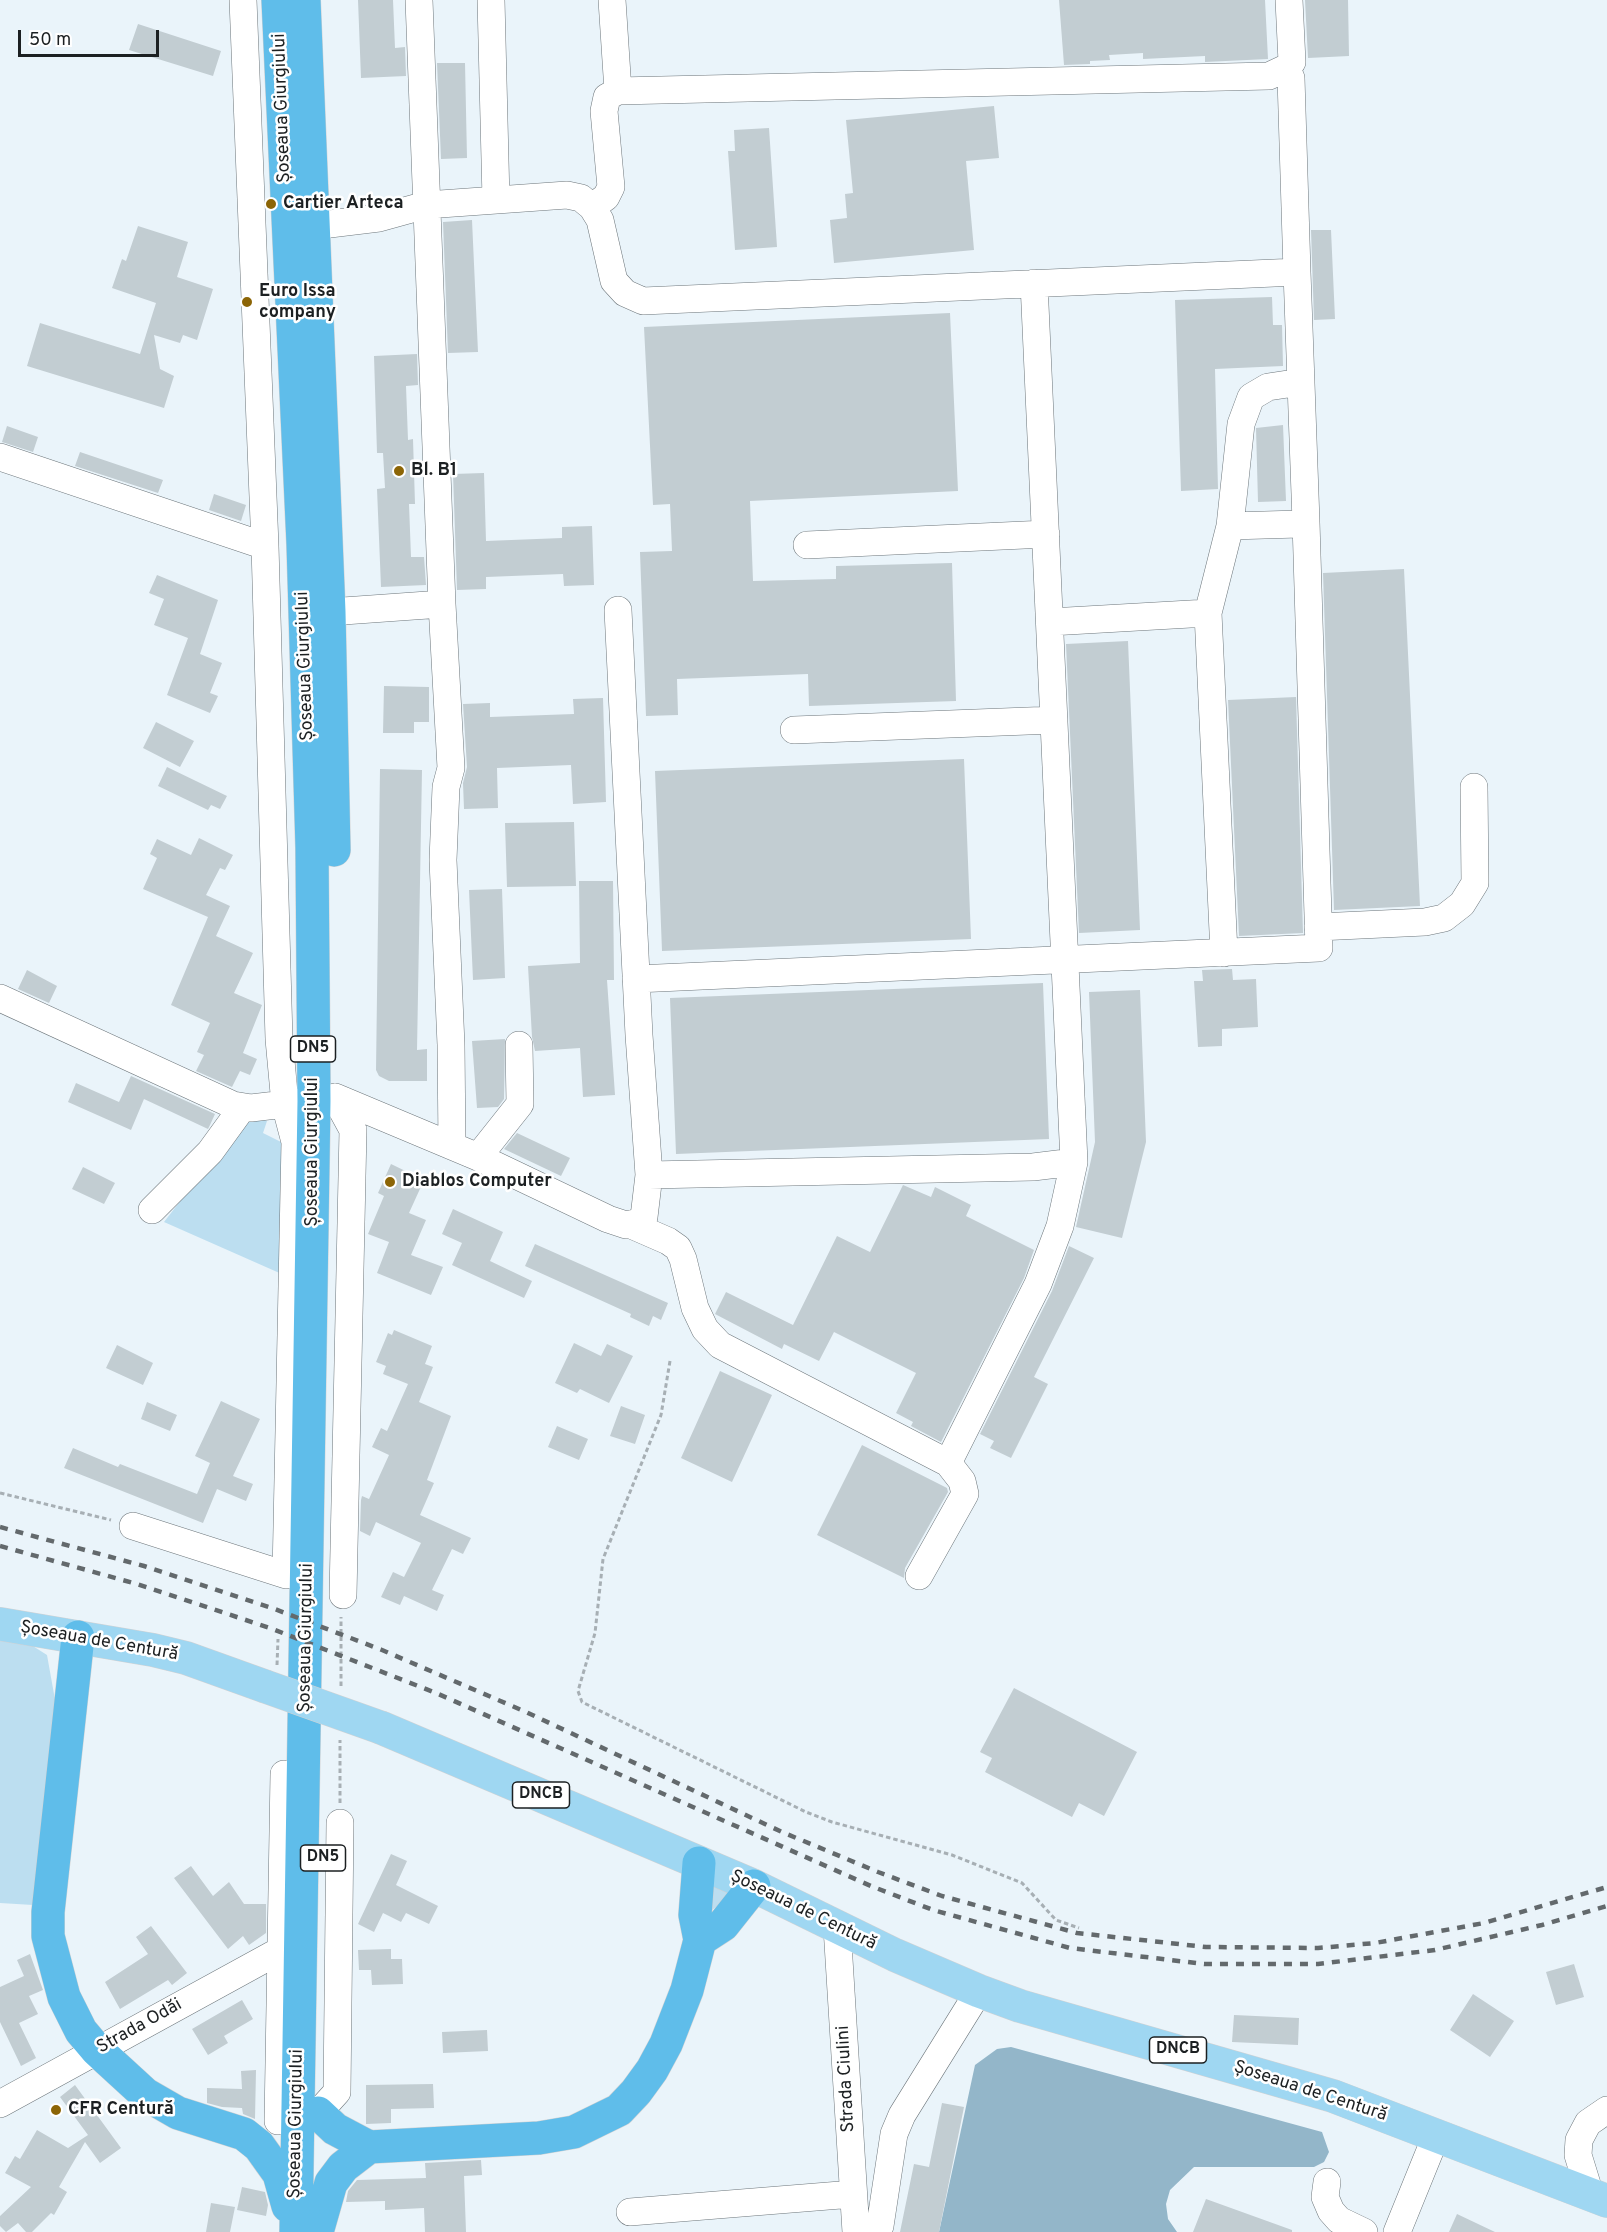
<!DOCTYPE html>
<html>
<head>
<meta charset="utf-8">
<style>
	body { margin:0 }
	#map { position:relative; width:1607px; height:2232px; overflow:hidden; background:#eaf4fa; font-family:Overpass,sans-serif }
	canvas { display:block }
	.scale { position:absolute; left:18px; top:30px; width:141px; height:27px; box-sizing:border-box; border:3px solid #1c2022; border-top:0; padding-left:8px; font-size:18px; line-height:21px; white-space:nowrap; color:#1c2022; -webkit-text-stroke:4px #fff; paint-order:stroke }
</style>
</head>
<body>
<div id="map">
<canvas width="1607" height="2232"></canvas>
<div class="scale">50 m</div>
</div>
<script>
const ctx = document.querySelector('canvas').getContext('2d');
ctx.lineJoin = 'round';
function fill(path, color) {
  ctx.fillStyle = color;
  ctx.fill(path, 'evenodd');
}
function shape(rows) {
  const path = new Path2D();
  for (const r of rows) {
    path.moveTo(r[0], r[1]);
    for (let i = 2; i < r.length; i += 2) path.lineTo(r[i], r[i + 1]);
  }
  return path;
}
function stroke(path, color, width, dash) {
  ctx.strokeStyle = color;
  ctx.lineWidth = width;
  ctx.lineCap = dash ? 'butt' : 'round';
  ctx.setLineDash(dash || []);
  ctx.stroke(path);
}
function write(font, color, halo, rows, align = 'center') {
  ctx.font = font + ' Overpass,sans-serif';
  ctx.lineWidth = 5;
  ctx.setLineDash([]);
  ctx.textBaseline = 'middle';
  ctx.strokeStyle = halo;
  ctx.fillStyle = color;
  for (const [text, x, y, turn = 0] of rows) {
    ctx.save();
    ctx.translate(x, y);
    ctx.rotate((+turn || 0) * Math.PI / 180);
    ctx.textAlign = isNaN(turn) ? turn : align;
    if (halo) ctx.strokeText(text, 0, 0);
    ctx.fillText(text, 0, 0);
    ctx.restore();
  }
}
fill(shape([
	[248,1114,267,1121,263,1133,287,1145,284,1275,164,1222],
	[0,1633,17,1636,47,1655,59,1722,33,1905,0,1903],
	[712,1882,733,1893,711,1911]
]), '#bcdef0');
fill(shape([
	[1011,2047,1322,2132,1329,2152,1324,2162,1314,2167,1194,2167,1170,2190,1166,2204,1168,2219,1177,2232,939,2232,975,2065,997,2049]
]), '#93b6c9');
fill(shape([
	[358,0,393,0,395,48,405,47,406,76,361,78],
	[1059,0,1265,0,1268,59,1205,62,1205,56,1143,59,1143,53,1109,55,1110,60,1090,61,1090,64,1064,65],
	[1305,0,1348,0,1349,56,1308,58],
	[138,24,221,51,213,76,129,50],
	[437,63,465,63,467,158,441,159],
	[994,106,999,158,966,161,974,250,834,263,830,220,847,218,845,194,853,193,846,120],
	[769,128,777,247,735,250,728,151,735,151,734,130],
	[472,220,478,352,448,353,443,222],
	[138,226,188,242,177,277,213,289,197,340,183,335,180,343,154,335,160,369,174,376,164,408,27,366,40,323,140,354,156,303,112,288,122,259,126,261],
	[1311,230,1331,230,1335,319,1314,320],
	[1272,297,1273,325,1282,325,1283,366,1215,369,1218,489,1181,491,1175,300],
	[950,313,958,491,750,501,753,581,836,579,836,566,952,563,956,701,809,706,808,674,677,679,678,715,646,716,640,552,672,551,670,504,653,505,644,327],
	[417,354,418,385,406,386,408,440,413,439,415,504,409,504,411,557,424,557,426,585,381,587,377,489,385,488,383,453,377,453,374,356],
	[1283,425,1286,501,1258,502,1256,428],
	[7,426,38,437,33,452,2,442],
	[80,452,163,480,158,493,75,466],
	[484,473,486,541,562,538,562,527,592,526,594,585,564,586,563,574,486,577,486,589,457,590,453,474],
	[214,494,246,505,241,521,209,510],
	[1404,569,1420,906,1334,910,1323,573],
	[157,575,218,600,200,654,222,663,210,693,218,696,210,713,167,695,188,638,154,625,164,599,149,593],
	[1128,641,1140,930,1079,933,1066,644],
	[384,686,429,687,429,722,414,722,414,733,383,733],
	[1296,697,1303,933,1239,936,1228,700],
	[603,698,606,802,573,804,571,765,497,768,498,808,464,809,463,783,467,767,463,704,490,703,490,717,574,714,573,699],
	[156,722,194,741,180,767,143,748],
	[964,759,971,939,662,951,655,771],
	[167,767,227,796,220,809,211,805,208,810,158,786],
	[380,769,422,770,417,1050,427,1049,427,1081,389,1081,379,1076,376,1070],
	[574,822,576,886,507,887,505,823],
	[199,838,233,855,225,870,220,868,206,895,230,906,216,936,253,953,234,993,262,1005,243,1053,257,1059,250,1075,240,1071,232,1087,196,1071,204,1055,197,1052,210,1023,171,1005,208,917,143,889,157,858,150,854,157,839,191,855],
	[579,881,613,881,614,980,607,980,615,1095,583,1097,580,1048,535,1051,532,1037,528,966,580,963],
	[502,889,505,978,473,980,469,890],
	[1232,969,1233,980,1256,979,1258,1027,1222,1029,1222,1046,1198,1047,1194,981,1203,981,1202,970],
	[27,970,57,986,49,1003,18,989],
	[1043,983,1049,1139,676,1154,670,998],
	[1140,990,1146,1142,1122,1238,1076,1227,1095,1142,1089,992],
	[505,1039,504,1099,498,1107,477,1108,472,1041],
	[131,1076,215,1114,210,1125,208,1129,144,1099,131,1130,68,1102,76,1083,119,1102],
	[517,1133,570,1158,561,1176,504,1149],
	[391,1164,424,1180,409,1213,426,1220,411,1255,443,1267,431,1295,377,1273,389,1242,368,1234,384,1196,378,1193],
	[83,1167,115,1183,104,1204,72,1189],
	[903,1185,931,1197,935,1187,971,1205,966,1216,1034,1250,1024,1278,941,1442,911,1426,913,1422,896,1413,916,1373,834,1332,819,1361,784,1344,782,1349,715,1314,726,1292,793,1325,837,1236,870,1252],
	[453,1209,503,1232,490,1261,532,1281,524,1298,452,1265,462,1243,442,1234],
	[535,1244,668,1303,661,1320,653,1316,649,1326,630,1317,631,1314,525,1266],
	[1069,1246,1094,1258,1034,1377,1048,1384,1011,1458,990,1448,994,1441,980,1434,1052,1291],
	[394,1330,432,1346,425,1364,433,1367,419,1402,451,1416,427,1480,434,1483,420,1515,471,1538,463,1554,452,1549,432,1590,444,1595,437,1611,404,1596,400,1605,381,1597,393,1572,404,1577,421,1543,376,1522,370,1536,360,1531,361,1500,362,1496,369,1499,389,1455,372,1447,381,1428,387,1431,408,1384,383,1374,386,1366,376,1362,388,1333,392,1335],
	[574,1343,601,1356,607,1344,633,1356,609,1403,580,1389,577,1393,555,1383],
	[117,1345,153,1363,143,1385,106,1368],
	[720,1371,772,1395,732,1482,681,1458],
	[221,1401,260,1419,233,1476,253,1484,246,1501,217,1489,203,1523,64,1468,73,1448,118,1467,120,1464,197,1494,210,1463,195,1456],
	[147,1402,177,1415,170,1431,141,1419],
	[621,1406,645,1415,635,1444,610,1436],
	[557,1426,588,1439,579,1460,548,1447],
	[862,1445,947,1488,948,1492,905,1568,904,1578,817,1535],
	[1014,1688,1137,1752,1104,1816,1079,1803,1072,1817,985,1772,992,1758,980,1752],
	[391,1854,407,1861,396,1885,438,1906,429,1924,406,1913,401,1922,383,1913,374,1932,358,1924],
	[191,1866,213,1896,229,1882,244,1904,266,1904,266,1933,249,1945,243,1936,228,1949,174,1878],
	[151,1926,187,1973,172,1985,168,1980,120,2009,105,1982,148,1954,136,1937],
	[391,1949,391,1959,402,1959,403,1984,372,1985,371,1970,359,1970,358,1950],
	[30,1954,43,1990,29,1996,38,2014,19,2023,36,2058,21,2066,0,2022,0,1987,24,1976,17,1960],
	[1574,1964,1584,1997,1556,2005,1546,1972],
	[1473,1994,1514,2021,1490,2057,1450,2030],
	[242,2000,253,2019,224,2036,228,2043,208,2055,192,2029],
	[1234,2015,1299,2018,1298,2045,1232,2042],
	[487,2030,488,2051,443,2053,442,2032],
	[256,2070,255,2119,243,2114,242,2108,222,2107,207,2103,207,2088,242,2089,241,2071],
	[433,2084,434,2108,391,2109,391,2123,366,2124,366,2085],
	[75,2085,121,2148,100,2163,85,2142,59,2187,67,2192,54,2215,51,2213,32,2232,26,2232,18,2223,6,2232,0,2226,0,2216,31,2187,5,2173,15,2156,20,2159,37,2130,68,2148,88,2135,60,2097],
	[942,2103,964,2107,939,2232,900,2232,914,2164,929,2167],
	[481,2160,482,2175,464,2176,466,2232,425,2232,424,2208,385,2210,385,2201,346,2202,348,2191,357,2180,426,2178,425,2163],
	[242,2187,265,2192,268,2205,266,2216,237,2210],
	[1206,2199,1292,2230,1292,2232,1193,2232],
	[211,2203,235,2207,230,2232,206,2232],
	[1457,2214,1495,2232,1449,2232]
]), '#c2cdd2');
const minor = shape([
	[419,0,442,604],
	[491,0,496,200],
	[612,0,618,91],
	[592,207,606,197,611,187,604,111,607,97,618,91,1269,76,1286,68,1292,62,1289,0],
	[313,226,379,218,426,205,567,195,581,198,592,207,600,220,614,281,625,293,643,301,1297,272,1291,78,1286,68],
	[0,457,265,546],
	[1230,526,1299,524,1306,522,1297,272],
	[807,545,1046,534],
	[329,612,442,604,451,768,446,787,443,860,451,1045,452,1146],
	[1050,622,1208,613],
	[794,730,1054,720],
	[1318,927,1425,922,1444,918,1462,904,1475,883,1474,787],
	[1224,953,1208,613,1230,526,1241,424,1251,397,1268,387,1301,382],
	[636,979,1319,948,1306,522],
	[0,998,233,1105,251,1108,302,1102],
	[335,1097,478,1157,608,1219,626,1225,636,1223,644,1217,649,1175,639,1035,618,610],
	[335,1097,353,1130,343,1595],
	[478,1157,520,1104,519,1045],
	[649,1175,1033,1167,1074,1162],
	[152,1210,210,1152,242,1108],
	[629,1224,668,1241,678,1248,683,1259,695,1308,705,1329,720,1345,948,1463,962,1481,965,1494,919,1576],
	[948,1463,1038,1284,1060,1226,1074,1162,1034,283],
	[133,1526,286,1575,295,1142,285,1104,279,1039,265,546,243,0],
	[837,1927,856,2232],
	[0,2104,281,1950],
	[318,2113,337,2092,340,1823],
	[278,2121,284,1774],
	[1327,2182,1325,2197,1331,2211,1339,2220,1364,2232],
	[1590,2194,1578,2155,1579,2140,1588,2123,1607,2110],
	[630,2212,853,2194],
	[880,2226,894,2134,902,2115,979,1991],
	[1397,2232,1436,2136]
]);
const major = shape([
	[0,1624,153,1650,186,1658,264,1686],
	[382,1728,754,1886,895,1955,979,1991,1020,2006,1333,2096,1607,2201]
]);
const highway = shape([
	[278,0,303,544,312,848,314,1101,296,2232],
	[304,0,329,612,334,850],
	[78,1637,48,1912,48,1936,64,1997,81,2031,97,2050,145,2094,178,2113,244,2134,259,2146,279,2174,288,2206],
	[700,1940,723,1925,754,1886],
	[318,2113,335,2129,369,2147,539,2138,574,2132,619,2110,636,2092,652,2070,666,2044,687,1990,700,1940,695,1915,699,1863],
	[317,2232,331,2183,343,2167,369,2147]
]);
stroke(minor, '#6d767b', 28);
stroke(major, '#d2d2d3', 34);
stroke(highway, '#d2d2d3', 34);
stroke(shape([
	[670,1361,661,1415,603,1559,595,1633,578,1691,582,1702,806,1812,832,1822,952,1855,1022,1883,1056,1920,1079,1928],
	[0,1493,111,1520],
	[277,1665,278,1639],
	[341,1686,341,1617],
	[340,1803,340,1740]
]), '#a7afb4', 3, [4.5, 3]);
stroke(minor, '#fff', 27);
stroke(major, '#9fd7f2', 33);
stroke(highway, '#5fbdea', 33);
stroke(shape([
	[0,1527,144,1566,272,1608,382,1650,526,1712,782,1832,878,1872,942,1896,1077,1933,1206,1947,1318,1948,1375,1943,1484,1923,1607,1887],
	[0,1546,137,1584,270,1628,436,1693,871,1886,933,1910,1070,1948,1204,1964,1318,1964,1435,1950,1542,1925,1607,1906]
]), '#63696c', 4.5, [8, 8]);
const majorBridge = shape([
	[264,1686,382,1728]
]);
stroke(majorBridge, '#d2d2d3', 34, []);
stroke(majorBridge, '#9fd7f2', 33);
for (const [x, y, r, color] of [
	[271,204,6,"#8c6506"],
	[247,302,6,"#8c6506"],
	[399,471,6,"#8c6506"],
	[390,1182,6,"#8c6506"],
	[56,2110,6,"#8c6506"]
]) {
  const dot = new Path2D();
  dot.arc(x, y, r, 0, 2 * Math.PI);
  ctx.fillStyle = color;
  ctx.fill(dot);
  stroke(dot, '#fff', 2);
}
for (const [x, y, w] of [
	[313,1049,45],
	[541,1795,57],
	[323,1858,45],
	[1178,2050,57]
]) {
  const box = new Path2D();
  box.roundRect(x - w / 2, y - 13, w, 26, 4.5);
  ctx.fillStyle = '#fff';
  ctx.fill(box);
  stroke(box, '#1c2022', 1.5);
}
write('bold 16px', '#1c2022', null, [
	["DN5",313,1049],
	["DNCB",541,1795],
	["DN5",323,1858],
	["DNCB",1178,2050]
]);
write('18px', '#1c2022', '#fff', [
	["Șoseaua Giurgiului",283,108,-92],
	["Șoseaua Giurgiului",306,666,-92],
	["Șoseaua Giurgiului",313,1152,-90],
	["Șoseaua Giurgiului",307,1638,-89],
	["Șoseaua de Centură",99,1642,10],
	["Șoseaua de Centură",803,1911,26],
	["Strada Odăi",140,2027,-29],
	["Strada Ciulini",847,2079,-93],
	["Șoseaua de Centură",1310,2092,18],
	["Șoseaua Giurgiului",297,2124,-89]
]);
write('bold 18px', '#1c2022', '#fff', [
	["Cartier Arteca",283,204],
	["Euro Issa",259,292],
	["company",259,313],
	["Bl. B1",411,471],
	["Diablos Computer",402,1182],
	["CFR Centură",68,2110]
], 'left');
</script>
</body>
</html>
